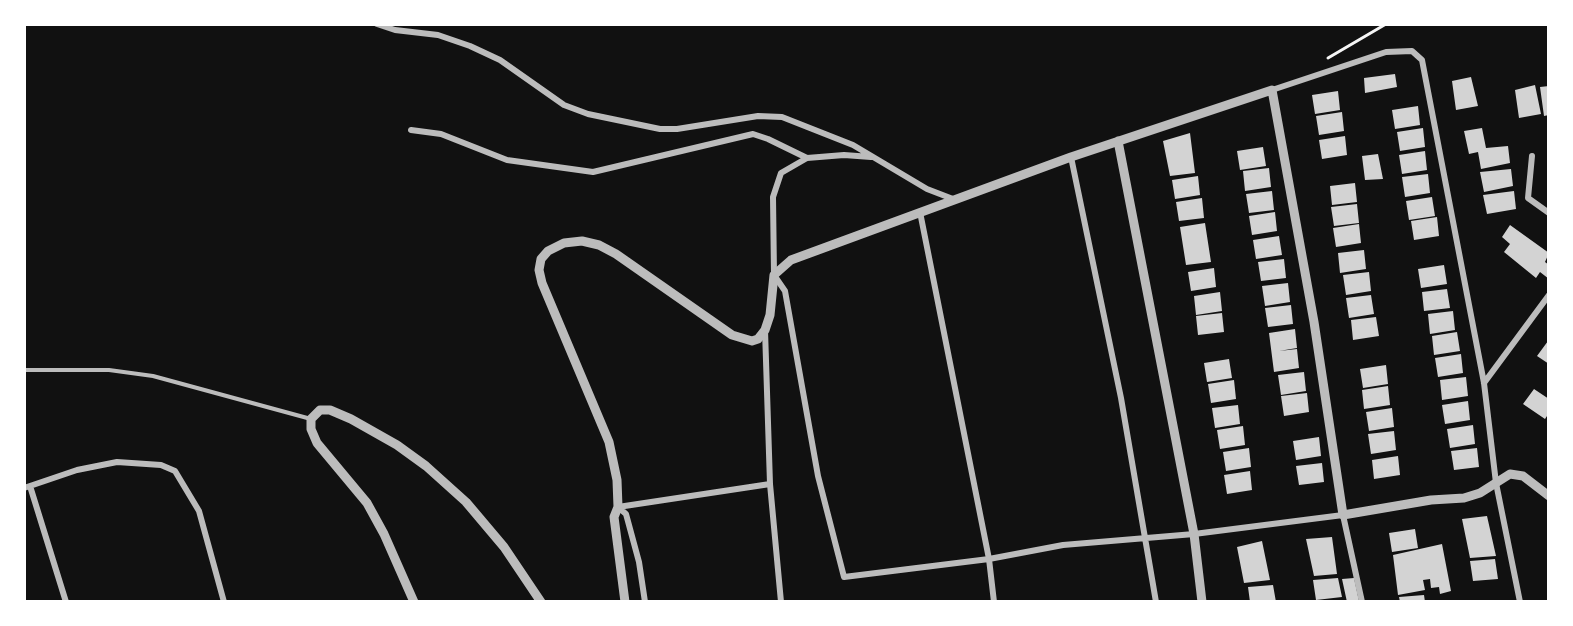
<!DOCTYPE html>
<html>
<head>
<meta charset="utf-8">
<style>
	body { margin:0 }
	#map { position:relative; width:1573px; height:626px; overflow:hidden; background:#111; font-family:Barlow,sans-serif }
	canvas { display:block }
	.frame { position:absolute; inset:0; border:26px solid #fff; pointer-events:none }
</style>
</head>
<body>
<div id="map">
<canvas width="1573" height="626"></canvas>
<div class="frame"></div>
</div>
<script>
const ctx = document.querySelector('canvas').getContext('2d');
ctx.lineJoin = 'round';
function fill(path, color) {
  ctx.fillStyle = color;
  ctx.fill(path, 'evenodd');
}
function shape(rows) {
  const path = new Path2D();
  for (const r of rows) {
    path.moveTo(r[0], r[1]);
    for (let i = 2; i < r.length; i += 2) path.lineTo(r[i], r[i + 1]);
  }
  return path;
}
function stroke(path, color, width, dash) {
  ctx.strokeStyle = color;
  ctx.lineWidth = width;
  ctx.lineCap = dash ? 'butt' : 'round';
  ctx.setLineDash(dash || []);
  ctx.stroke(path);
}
fill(shape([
	[1395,74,1397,87,1365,93,1364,78],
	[1471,77,1478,106,1456,110,1452,81],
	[1535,85,1541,114,1519,118,1515,90],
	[1549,86,1549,115,1544,116,1540,87],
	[1338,91,1340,110,1315,114,1312,95],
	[1418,106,1420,125,1395,129,1392,110],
	[1342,112,1344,131,1319,135,1316,116],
	[1423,128,1425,147,1400,151,1397,132],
	[1482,128,1486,148,1508,146,1510,163,1481,169,1478,152,1469,154,1464,131],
	[1190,133,1195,173,1170,176,1163,141],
	[1345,136,1347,155,1322,159,1319,140],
	[1263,147,1266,166,1240,170,1237,151],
	[1425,151,1427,170,1402,174,1399,155],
	[1378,154,1383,179,1365,180,1362,156],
	[1269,168,1271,187,1245,191,1243,171],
	[1511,169,1513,186,1484,192,1480,172],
	[1428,174,1430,193,1405,197,1402,177],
	[1198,176,1200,195,1175,199,1172,180],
	[1355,183,1357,202,1332,205,1330,186],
	[1272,191,1274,210,1249,213,1246,194],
	[1514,191,1516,209,1487,214,1483,195],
	[1432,197,1435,216,1409,220,1406,201],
	[1202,198,1204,218,1179,221,1176,202],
	[1357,204,1359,223,1334,226,1331,207],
	[1275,212,1277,231,1252,235,1249,216],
	[1437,217,1439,236,1414,240,1411,221],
	[1205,223,1211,262,1186,265,1180,227],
	[1359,224,1361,243,1336,247,1333,228],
	[1510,225,1549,253,1545,262,1549,265,1549,279,1540,272,1536,278,1504,252,1510,244,1502,237],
	[1279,236,1282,255,1256,259,1253,240],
	[1364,250,1366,269,1340,273,1338,253],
	[1284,259,1286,278,1261,281,1258,262],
	[1444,265,1447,284,1421,288,1418,269],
	[1214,268,1216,287,1191,291,1188,272],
	[1369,272,1371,291,1346,295,1343,275],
	[1288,283,1290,302,1265,306,1262,286],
	[1447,289,1450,308,1424,311,1422,292],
	[1220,292,1222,311,1196,315,1194,296],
	[1371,295,1374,314,1349,318,1346,298],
	[1291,305,1293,324,1268,327,1265,308],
	[1453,311,1455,330,1430,334,1428,314],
	[1222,313,1224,332,1198,335,1196,316],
	[1376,317,1379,336,1353,340,1351,320],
	[1295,329,1297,348,1279,351,1297,349,1299,368,1274,372,1269,333],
	[1457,332,1460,351,1434,355,1432,336],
	[1548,341,1549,342,1549,364,1537,356],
	[1461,354,1463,373,1438,377,1435,358],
	[1229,359,1232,378,1207,382,1204,363],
	[1386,365,1388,384,1363,388,1360,369],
	[1304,372,1306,391,1281,395,1278,375],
	[1466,377,1468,396,1442,400,1440,380],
	[1234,380,1236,399,1211,403,1208,384],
	[1388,386,1390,405,1364,409,1362,390],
	[1534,389,1549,399,1549,413,1545,419,1523,404],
	[1307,393,1309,412,1284,416,1281,396],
	[1468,401,1470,420,1445,424,1442,405],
	[1238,405,1240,424,1215,428,1212,408],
	[1392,408,1394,427,1369,431,1366,412],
	[1473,425,1475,444,1450,448,1447,429],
	[1243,426,1245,445,1220,449,1217,430],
	[1394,431,1396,450,1371,454,1368,434],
	[1319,437,1321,456,1296,460,1293,441],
	[1249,448,1251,467,1226,471,1223,452],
	[1477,448,1479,467,1454,470,1451,451],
	[1398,456,1400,475,1374,479,1372,460],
	[1322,463,1324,482,1299,485,1296,466],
	[1250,471,1252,490,1227,494,1224,475],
	[1487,516,1496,556,1470,558,1462,519],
	[1415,529,1418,548,1392,552,1389,533],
	[1332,537,1337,574,1314,576,1306,539],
	[1262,541,1270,580,1244,583,1237,547],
	[1442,544,1451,591,1440,594,1439,587,1431,588,1430,579,1423,580,1425,590,1398,595,1393,555],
	[1495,559,1498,579,1473,581,1470,561],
	[1338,578,1342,597,1316,600,1313,580],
	[1354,578,1359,601,1347,602,1342,579],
	[1273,585,1276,602,1250,602,1248,587],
	[1424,595,1425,602,1400,602,1399,597]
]), '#d3d3d3');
stroke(shape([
	[1328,58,1386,24]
]), '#f5f5f5', 3);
stroke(shape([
	[24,370,109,370,153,376,311,419]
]), '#bcbcbc', 4);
stroke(shape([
	[377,24,395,30,438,35,470,46,500,60,564,105,588,114,660,129,677,129,758,116,782,117,853,145,927,189,953,199],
	[1272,90,1386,52,1412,51,1422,60,1484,383,1496,483,1520,602],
	[411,130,441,134,507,160,593,172,753,134,768,139,807,158],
	[1532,156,1528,198,1549,213],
	[871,157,844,155,807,158,781,173,773,197,774,275,785,291,818,476,844,577,989,559,1063,545,1194,534,1343,515,1362,602],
	[1071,157,1121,398,1156,602],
	[920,212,989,559,994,602],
	[765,330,770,484,781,602],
	[1484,383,1549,295],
	[30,486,66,602],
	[24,488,77,470,117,462,161,465,175,471,199,511,224,602],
	[618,507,770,484],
	[618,507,626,514,639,562,645,602]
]), '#bcbcbc', 6);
stroke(shape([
	[1118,141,1194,534,1202,602],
	[414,602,384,534,367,503,317,443,311,429,311,419,320,410,330,410,351,419,397,445,426,466,466,502,504,547,541,602],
	[625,602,614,517,618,507,617,480,609,442,542,283,539,270,541,259,548,251,564,243,582,241,599,245,616,254,732,335,752,341,758,339,765,330,770,315,774,275,791,260,1071,157,1272,90,1314,322,1343,515,1431,500,1464,498,1480,493,1510,474,1523,476,1549,496]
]), '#bcbcbc', 9);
</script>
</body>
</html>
